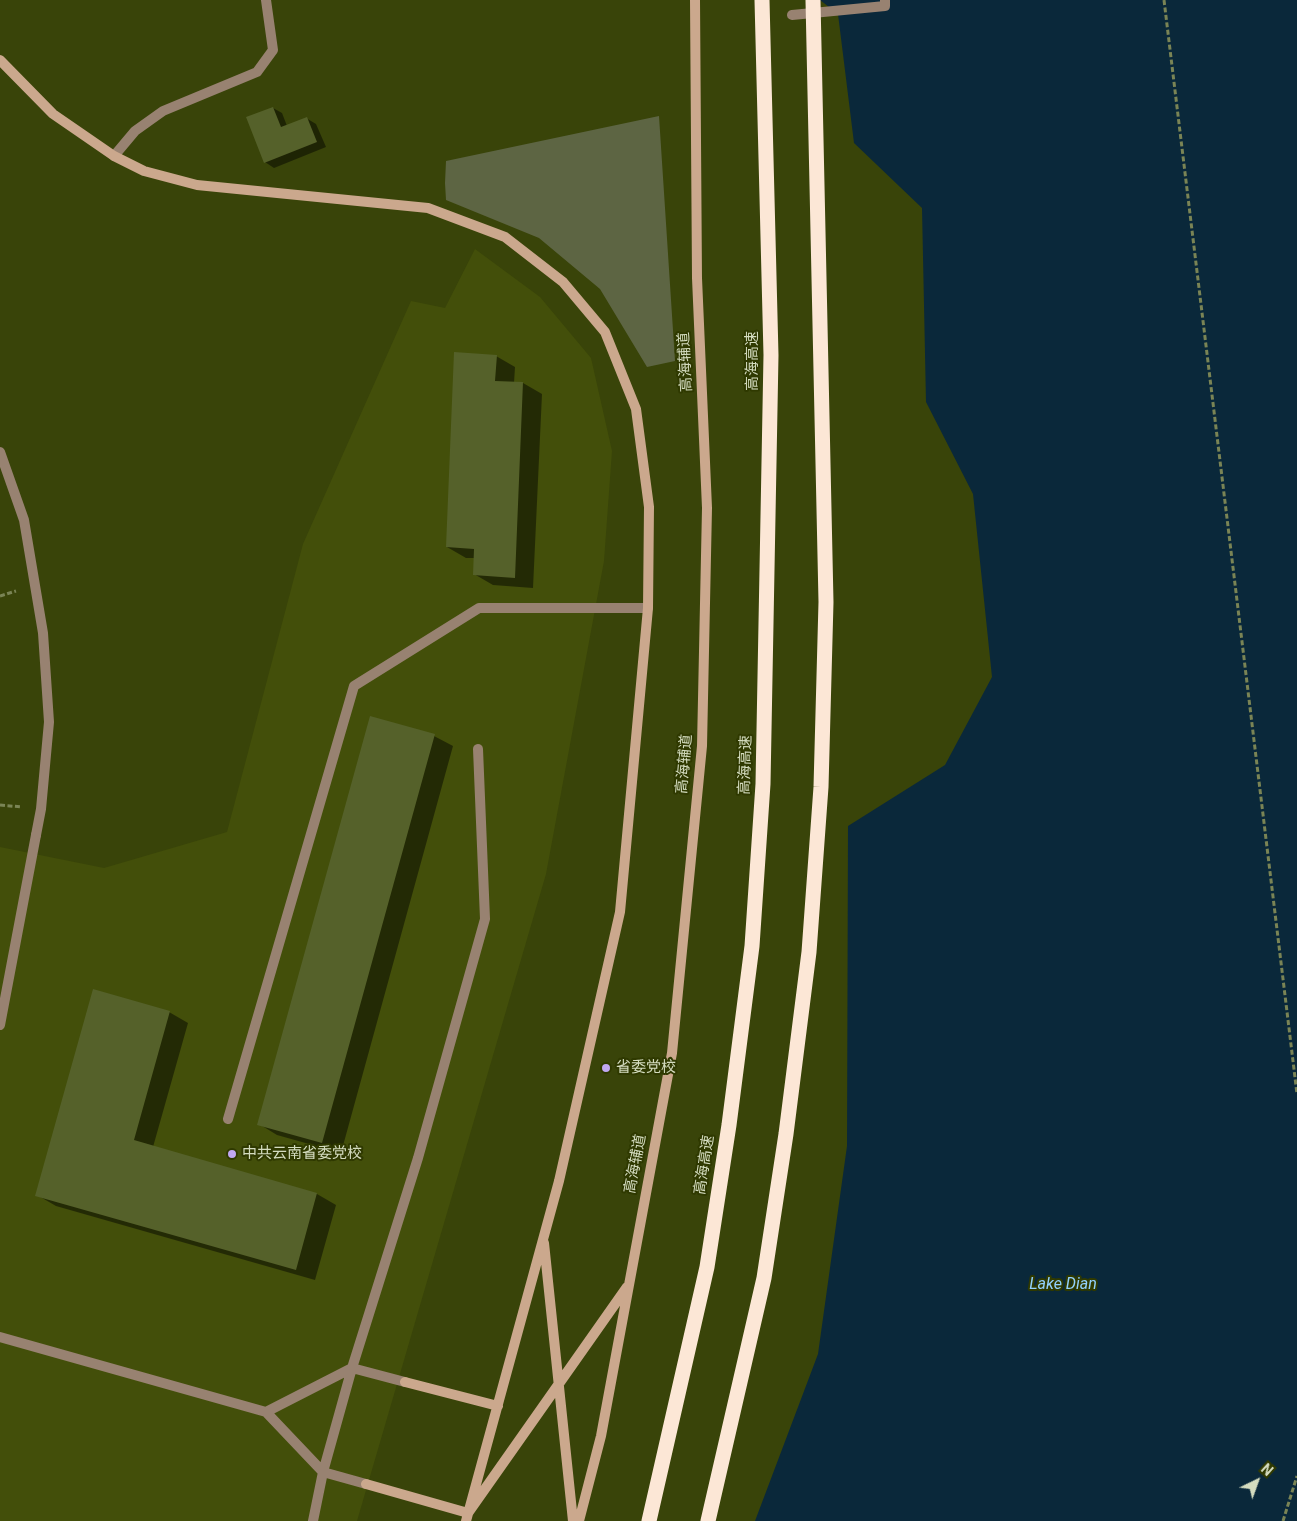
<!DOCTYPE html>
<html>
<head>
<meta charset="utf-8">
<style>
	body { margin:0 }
	#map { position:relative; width:1297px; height:1521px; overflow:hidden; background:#394409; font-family:Roboto,sans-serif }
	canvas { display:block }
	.north { position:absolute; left:1232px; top:1456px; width:50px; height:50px; -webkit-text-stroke:4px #2f3900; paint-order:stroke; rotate:42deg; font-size:14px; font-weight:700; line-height:20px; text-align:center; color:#d4dcbf }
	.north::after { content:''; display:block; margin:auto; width:18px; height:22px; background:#d4dcbf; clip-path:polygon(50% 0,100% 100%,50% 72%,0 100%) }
</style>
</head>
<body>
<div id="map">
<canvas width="1297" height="1521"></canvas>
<div class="north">N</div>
</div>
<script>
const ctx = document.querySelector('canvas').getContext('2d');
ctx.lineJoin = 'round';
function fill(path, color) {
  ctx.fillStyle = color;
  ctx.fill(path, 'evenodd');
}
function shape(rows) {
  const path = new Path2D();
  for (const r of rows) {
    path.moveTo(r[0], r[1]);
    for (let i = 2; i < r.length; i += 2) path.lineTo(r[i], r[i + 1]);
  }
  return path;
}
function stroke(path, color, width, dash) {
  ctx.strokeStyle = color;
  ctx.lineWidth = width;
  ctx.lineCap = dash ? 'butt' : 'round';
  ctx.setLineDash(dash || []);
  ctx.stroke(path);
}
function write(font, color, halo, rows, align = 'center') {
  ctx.font = font + ' Roboto,"Noto Sans SC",sans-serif';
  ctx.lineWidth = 4;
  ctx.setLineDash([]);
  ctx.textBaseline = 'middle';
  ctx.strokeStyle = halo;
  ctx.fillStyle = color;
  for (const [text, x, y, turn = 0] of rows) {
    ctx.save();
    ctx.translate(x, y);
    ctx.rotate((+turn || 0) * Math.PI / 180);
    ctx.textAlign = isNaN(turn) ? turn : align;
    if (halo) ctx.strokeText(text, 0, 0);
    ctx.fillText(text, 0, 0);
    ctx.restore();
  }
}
fill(shape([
	[475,249,540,297,591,358,612,451,604,561,546,874,357,1521,0,1521,0,847,104,868,227,832,303,544,411,301,445,308]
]), '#434f0a');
fill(shape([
	[659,116,675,361,647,367,600,289,539,238,446,200,445,183,446,161]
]), '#5d6543');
fill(shape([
	[820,0,1297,0,1297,1521,755,1521,818,1354,847,1146,848,826,945,765,992,677,973,494,926,402,922,208,854,143,838,14]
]), '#0a283a');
fill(shape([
	[273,108,282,113,287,126,306,118,316,124,326,147,274,168,265,162],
	[496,356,515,367,514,383,523,383,542,394,533,588,493,585,474,574,475,558,466,558,447,547],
	[434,736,453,746,341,1153,277,1135,259,1124],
	[169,1012,188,1023,153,1147,317,1194,336,1205,315,1280,56,1206,37,1195]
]), '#0007');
fill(shape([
	[273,107,281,127,307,117,317,142,264,163,246,117],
	[454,352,497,355,495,381,523,382,515,578,473,575,474,549,446,547],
	[370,716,435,734,322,1143,257,1125],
	[93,989,170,1011,134,1140,317,1193,296,1270,35,1196]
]), '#55612a');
stroke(shape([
	[1164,0,1297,1094],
	[0,596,16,591],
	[0,805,22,807],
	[1283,1521,1297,1476]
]), '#7a8455', 3, [5, 2.5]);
stroke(shape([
	[114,156,135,131,163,111,257,72,273,50,266,0],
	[0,1025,36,835],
	[228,1119,354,686,479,608,648,608],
	[0,1337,266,1412,323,1472,366,1484],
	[266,1412,352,1368,405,1382],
	[313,1521,323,1472,352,1368,418,1158,485,919,478,749]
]), '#988271', 10);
stroke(shape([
	[792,15,885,6,885,0]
]), '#988271', 10);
stroke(shape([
	[0,452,24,520,43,633,49,722,41,809,36,835]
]), '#988271', 10);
stroke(shape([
	[0,60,53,114,114,156,144,171,197,185,428,208,505,237,563,282,605,332,636,409,649,507,648,608,620,912,559,1181,466,1521],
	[544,1243,573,1521],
	[405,1382,498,1406],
	[366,1484,468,1513,627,1287],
	[579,1521,601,1436,672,1053,702,746,707,508,697,278,695,0]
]), '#cba88d', 10);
stroke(shape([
	[649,1521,707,1267,729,1125,752,946,763,784,771,355,762,0],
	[708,1521,764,1278,786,1134,809,952,821,787,826,602,813,0]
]), '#fce7d6', 15);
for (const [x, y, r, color] of [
	[606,1068,5,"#c1a8f3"],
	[232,1154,5,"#c1a8f3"]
]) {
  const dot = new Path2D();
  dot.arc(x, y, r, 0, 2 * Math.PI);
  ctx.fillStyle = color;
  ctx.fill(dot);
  stroke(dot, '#2f3900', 2);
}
write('15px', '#d4dcbf', '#2f3900', [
	["高海高速",753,361,-90],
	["高海辅道",686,362,-93],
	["高海辅道",685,764,-85],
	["高海高速",746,765,-88],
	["高海辅道",636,1164,-79],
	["高海高速",705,1165,-81]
]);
write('15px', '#d4dcbf', '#2f3900', [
	["省委党校",616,1068],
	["中共云南省委党校",242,1154]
], 'left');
write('italic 16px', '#92d1fd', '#2f3900', [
	["Lake Dian",1063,1285]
]);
</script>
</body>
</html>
